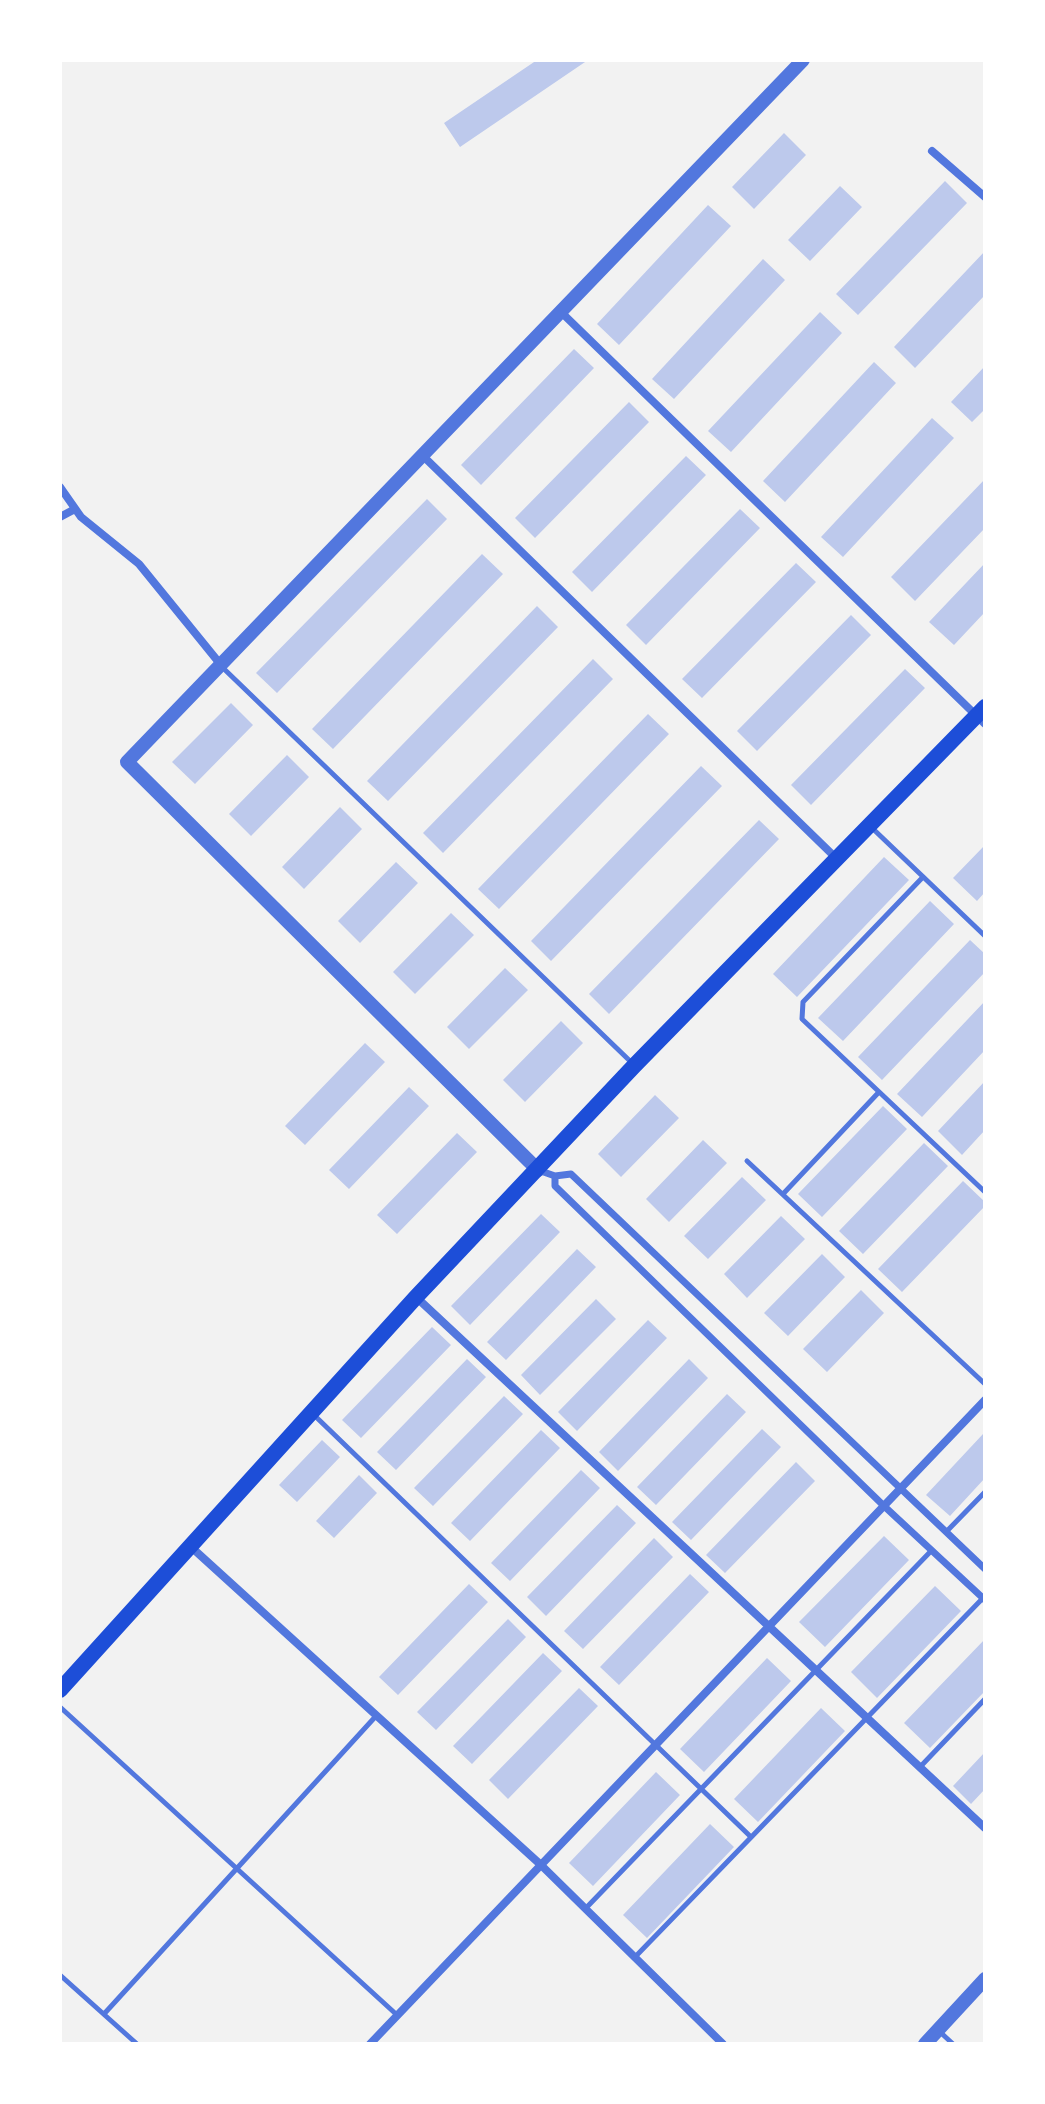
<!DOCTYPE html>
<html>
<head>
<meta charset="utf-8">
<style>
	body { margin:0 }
	#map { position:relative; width:1045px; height:2104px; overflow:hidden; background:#f2f2f2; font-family:"Fira Sans Condensed",sans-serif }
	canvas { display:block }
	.frame { position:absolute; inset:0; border:62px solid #fff; pointer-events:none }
</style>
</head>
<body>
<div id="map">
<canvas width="1045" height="2104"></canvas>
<div class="frame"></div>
</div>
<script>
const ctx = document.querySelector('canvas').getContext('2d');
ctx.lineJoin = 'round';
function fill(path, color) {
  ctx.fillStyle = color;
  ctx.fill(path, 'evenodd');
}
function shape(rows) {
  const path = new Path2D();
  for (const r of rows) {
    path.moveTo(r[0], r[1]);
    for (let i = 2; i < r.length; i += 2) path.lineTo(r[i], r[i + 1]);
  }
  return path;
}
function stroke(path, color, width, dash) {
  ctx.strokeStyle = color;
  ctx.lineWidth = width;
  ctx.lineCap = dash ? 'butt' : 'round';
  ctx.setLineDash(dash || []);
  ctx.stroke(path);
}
fill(shape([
	[537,60,588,60,460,147,444,123],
	[784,133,806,155,754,209,732,187],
	[945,181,967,203,858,315,836,294],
	[840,186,862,207,810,261,788,240],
	[708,205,731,226,619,345,597,324],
	[985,251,985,295,915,368,894,347],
	[763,259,785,280,674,399,652,379],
	[820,312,842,333,731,452,708,431],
	[574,349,594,368,481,485,461,465],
	[874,362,896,383,785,502,763,481],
	[985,366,985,409,972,422,951,402],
	[629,402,649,422,535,538,515,518],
	[932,418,954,438,843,557,821,537],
	[686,456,706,475,592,592,572,572],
	[985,479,985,528,915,601,891,577],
	[427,499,447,519,277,693,256,673],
	[740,509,760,528,646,645,626,625],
	[482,554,503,574,333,749,312,729],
	[796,563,816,582,702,698,682,679],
	[985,563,985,612,954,645,929,622],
	[537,606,558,627,388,801,367,781],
	[851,615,871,635,757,751,737,731],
	[593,659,613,679,443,853,423,833],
	[905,669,925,688,811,805,791,785],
	[231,703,253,725,195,784,172,762],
	[648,714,669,734,499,909,478,889],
	[287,755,309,777,251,836,229,814],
	[701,766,722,786,551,961,531,941],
	[340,807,362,829,304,889,282,867],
	[759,820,779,839,609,1014,589,994],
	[985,845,985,892,977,901,953,878],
	[884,857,909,880,797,997,773,974],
	[396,862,418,883,360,943,338,921],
	[930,901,954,924,843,1041,818,1018],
	[451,913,474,935,415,994,393,972],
	[970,940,985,954,985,972,882,1080,858,1057],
	[505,968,528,990,469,1049,447,1027],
	[985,1001,985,1050,922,1117,897,1094],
	[561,1021,583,1043,525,1102,503,1080],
	[365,1043,385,1062,305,1145,285,1126],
	[985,1081,985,1130,962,1155,938,1131],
	[409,1087,429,1106,349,1189,329,1170],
	[655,1095,679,1118,621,1177,598,1154],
	[883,1106,907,1129,822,1217,798,1194],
	[457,1133,477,1152,397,1234,377,1215],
	[703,1140,727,1163,669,1222,646,1199],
	[924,1143,948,1166,863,1254,839,1231],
	[742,1177,766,1200,708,1259,684,1236],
	[963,1181,985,1202,985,1206,902,1292,878,1269],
	[541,1214,560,1232,470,1325,451,1306],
	[781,1216,805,1239,747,1298,724,1274],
	[577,1249,596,1267,506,1360,487,1342],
	[822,1254,845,1277,788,1336,764,1313],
	[861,1290,884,1313,827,1372,803,1349],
	[596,1299,616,1319,540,1395,521,1375],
	[648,1320,667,1338,577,1431,558,1412],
	[432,1327,451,1345,361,1438,342,1420],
	[467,1359,486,1377,396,1470,377,1452],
	[689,1359,708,1378,618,1471,599,1452],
	[727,1394,746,1412,656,1505,637,1487],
	[504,1396,523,1414,433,1506,414,1488],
	[762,1429,781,1447,691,1540,672,1522],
	[541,1430,560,1448,470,1541,451,1523],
	[983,1434,985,1478,950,1516,926,1495],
	[322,1440,340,1457,297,1502,279,1485],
	[796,1462,815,1481,725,1573,706,1555],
	[581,1470,600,1488,510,1581,491,1563],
	[359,1475,377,1493,334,1538,316,1521],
	[617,1505,636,1523,546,1616,527,1597],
	[884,1536,909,1560,825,1647,799,1622],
	[654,1538,673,1557,583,1649,564,1631],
	[690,1574,709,1592,619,1685,600,1667],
	[469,1584,488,1602,398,1695,379,1677],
	[935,1586,961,1611,877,1698,851,1672],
	[508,1619,526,1637,436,1730,417,1712],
	[985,1639,985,1691,930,1748,904,1723],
	[543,1653,562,1671,472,1764,453,1746],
	[767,1658,791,1681,704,1772,680,1749],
	[579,1688,598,1706,508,1799,489,1780],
	[821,1708,845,1731,758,1822,734,1799],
	[985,1752,985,1789,971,1804,953,1786],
	[656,1772,680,1795,593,1886,569,1863],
	[710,1824,734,1847,647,1938,623,1915]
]), '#bdc9ec');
stroke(shape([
	[221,666,631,1062],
	[870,826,985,936],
	[923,877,803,1002,802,1019,985,1192],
	[747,1161,985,1384],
	[783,1194,879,1092],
	[314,1415,751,1837],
	[946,1532,985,1492],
	[60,1707,397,2015],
	[920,1767,985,1699],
	[586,1908,932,1550],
	[636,1956,983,1598],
	[60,1975,137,2044],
	[104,2014,376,1716],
	[939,2031,953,2044]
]), '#5277de', 5);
stroke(shape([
	[538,1170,555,1176,555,1186,884,1506,985,1600],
	[555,1176,571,1174,985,1569]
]), '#5277de', 7);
stroke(shape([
	[932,151,985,197],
	[562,313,985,724],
	[423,456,836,858],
	[60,487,81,517,139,564,221,665],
	[60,517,75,509],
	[416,1297,985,1828],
	[190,1546,541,1865,723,2044],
	[370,2044,985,1400]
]), '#5277de', 8);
stroke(shape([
	[538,1170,127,762,803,60],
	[925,2044,985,1979]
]), '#5277de', 14);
stroke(shape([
	[60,1690,416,1297,634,1066,985,707]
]), '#1d4ed8', 16);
</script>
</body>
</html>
